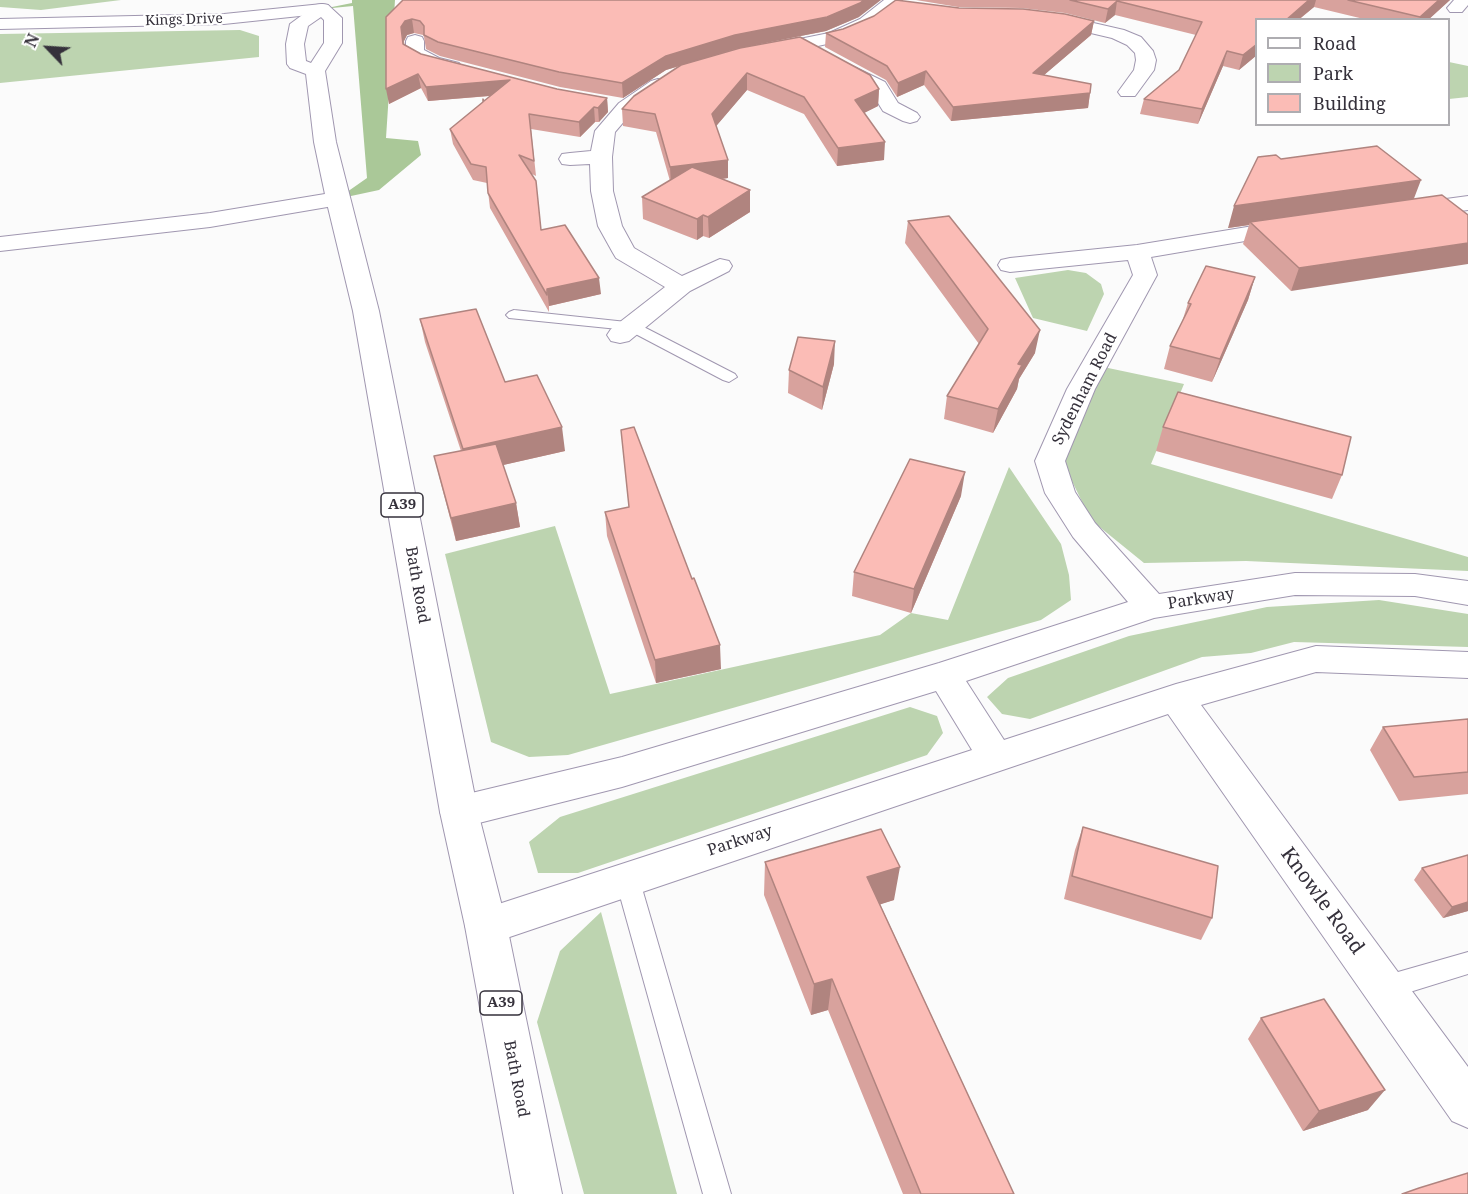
<!DOCTYPE html>
<html>
<head>
<meta charset="utf-8">
<style>
	body { margin:0 }
	#map { position:relative; width:1468px; height:1194px; overflow:hidden; background:#fbfbfb; font-family:"Noto Serif",serif }
	canvas { display:block }
	.legend { position:absolute; left:1255px; top:18px; width:195px; height:108px; box-sizing:border-box; background:#fff; border:2px solid #aeadb1; margin:0; padding:8px 10px; list-style:none; font-size:18px; color:#35313b }
	.legend li { display:flex; align-items:center; gap:12px; height:30px }
	.legend b { width:30px; border:2px solid #aeadb1 }
	.north { position:absolute; left:18px; top:18px; width:60px; height:60px; -webkit-text-stroke:4px #fff; paint-order:stroke; rotate:295deg; font-size:16px; font-weight:700; line-height:24px; text-align:center; color:#35313b }
	.north::after { content:''; display:block; margin:auto; width:21px; height:27px; background:#35313b; clip-path:polygon(50% 0,100% 100%,50% 72%,0 100%) }
</style>
</head>
<body>
<div id="map">
<canvas width="1468" height="1194"></canvas>
<ul class="legend">
<li><b style="height:8px;background:#fff"></b>Road</li>
<li><b style="height:16px;background:#bdd4b0"></b>Park</li>
<li><b style="height:16px;background:#fbbcb6"></b>Building</li>
</ul>
<div class="north">N</div>
</div>
<script>
const c = document.querySelector('canvas').getContext('2d');
c.lineJoin = 'round';
function fillPath(path, color) { c.fillStyle = color; c.fill(path, 'evenodd'); }
const shape = rows => new Path2D(rows.map(r => 'M' + r).join(''));
function trace(path, color, width, dash) { c.strokeStyle = color; c.lineWidth = width; c.lineCap = dash ? 'butt' : 'round'; c.setLineDash(dash || []); c.stroke(path); }
function write(font, color, halo, rows, align = 'center') {
  c.font = font + ' "Noto Serif",serif'; c.lineWidth = 4.5; c.setLineDash([]); c.textBaseline = 'middle'; c.strokeStyle = halo; c.fillStyle = color; for (const [text, x, y, turn = 0] of rows) {
    c.save(); c.translate(x, y); c.rotate((+turn || 0) * Math.PI / 180); c.textAlign = isNaN(turn) ? turn : align; if (halo) c.strokeText(text, 0, 0); c.fillText(text, 0, 0); c.restore();
  }
}
fillPath(shape([
	[0,0,121,0,41,10,0,7],
	[240,30,259,36,259,57,0,83,0,34],
	[1449,62,1468,66,1468,97,1449,99],
	[1068,270,1086,273,1101,284,1104,294,1087,331,1033,318,1015,278],
	[1094,365,1184,384,1151,464,1468,557,1468,571,1246,561,1144,563,1091,520,1067,471,1059,440],
	[1009,467,1061,544,1069,575,1071,600,1041,620,568,755,529,757,491,742,445,554,555,526,610,694,880,635,911,613,948,620],
	[1379,600,1468,614,1468,647,1294,642,1251,653,1202,657,1030,719,1002,714,987,697,1008,678,1129,636,1267,607],
	[910,707,937,716,943,733,927,755,578,873,538,873,529,842,560,817],
	[601,912,677,1194,584,1194,537,1022,560,951]
]), '#bdd4b0');
fillPath(shape([
	[352,0,395,0,386,138,418,141,421,155,379,190,337,199,367,178,353,6,322,9,352,3]
]), '#aac898');
const service = shape([
	[514,310,636,323,735,374,737,377,729,382,723,380,628,330,509,318,506,315,509,312,514,310],
	[627,868,635,871,639,878,731,1194,703,1194,615,878,619,871,627,868],
	[1468,952,1468,974,1384,1000,1375,996,1371,988,1375,980,1384,976,1468,952]
]);
const minor = shape([
	[884,0,902,0,896,9,872,27,841,41,767,57,760,55,758,51,760,47,829,33,860,19,884,0],
	[1454,0,1468,0,1468,5,1462,12,1450,12,1447,8,1454,0],
	[322,4,328,5,331,9,328,13,224,24,0,29,0,19,224,14,322,4],
	[1050,13,1124,30,1141,37,1153,51,1156,60,1154,70,1135,96,1121,96,1118,92,1134,70,1136,60,1135,53,1127,45,1112,38,1044,22,1041,18,1044,14,1050,13],
	[415,35,422,37,424,41,424,50,439,58,459,63,462,67,459,71,452,73,425,66,408,57,406,53,406,41,408,37,415,35],
	[836,58,885,82,898,103,917,113,920,117,917,121,910,123,903,121,883,111,870,90,829,68,826,64,829,60,836,58],
	[658,79,665,81,668,85,665,89,633,111,615,132,612,157,613,191,622,226,634,248,682,276,720,259,729,261,732,266,729,271,690,291,629,341,620,343,611,341,607,335,611,329,665,287,616,258,613,253,598,226,591,191,590,164,570,165,562,164,559,159,562,154,570,153,591,151,595,131,619,103,651,81,658,79],
	[337,192,345,194,348,199,345,204,210,227,0,251,0,237,210,213,337,192],
	[1468,196,1468,210,1409,218,1401,216,1398,211,1401,206,1409,204,1468,196],
	[1290,220,1298,222,1302,227,1298,232,1151,257,1157,275,1095,389,1065,461,1075,492,1095,523,1159,594,1295,573,1415,574,1468,581,1468,605,1415,596,1295,595,1154,618,966,681,1004,740,1176,684,1316,646,1468,652,1468,678,1316,672,1201,705,1468,1067,1468,1128,1452,1121,1168,714,486,945,471,939,465,926,471,913,972,750,936,691,622,787,459,828,445,823,440,812,445,801,459,796,622,757,939,663,1128,602,1073,537,1045,493,1035,461,1067,389,1133,275,1128,260,1010,272,1001,270,998,265,1001,260,1010,258,1137,245,1290,220]
]);
const primary = shape([
	[322,4,328,5,342,18,342,43,325,71,336,142,379,311,478,812,507,926,562,1194,514,1194,465,926,440,812,353,311,326,199,314,142,306,74,290,68,287,64,286,44,290,24,316,5,322,4],
	[321,17,324,20,324,43,311,63,306,61,304,44,308,26,321,17]
]);
trace(service, '#a097b0', 2);
trace(minor, '#a097b0', 2);
trace(primary, '#a097b0', 2);
fillPath(service, '#fff');
fillPath(minor, '#fff');
fillPath(primary, '#fff');
fillPath(shape([
	[916,0,1450,0,1428,20,1368,20,1314,7,1239,70,1223,66,1198,124,1140,114,1144,99,1179,70,1196,35,1115,15,1105,23,1065,13,1021,8,958,7],
	[959,8,1094,21,1091,35,1044,75,1090,93,1088,108,951,121,924,85,897,97,886,80,825,47,826,33],
	[386,17,859,17,826,31,754,45,879,89,878,106,864,113,884,160,837,166,804,114,747,90,716,126,728,178,722,179,750,212,709,238,703,236,697,240,643,219,642,197,670,181,656,132,623,126,622,109,737,49,666,70,623,98,560,87,440,56,426,49,424,37,423,35,414,33,407,35,404,41,404,44,421,54,557,89,607,98,608,112,599,122,595,122,580,137,531,129,536,176,532,174,541,230,601,294,549,306,549,312,490,208,487,183,473,180,453,144,450,129,490,96,428,101,421,88,389,104],
	[1377,146,1291,291,1243,244,1249,225,1228,228,1281,159],
	[908,221,1035,353,1019,379,1017,389,993,433,944,419,947,396,979,344,905,243],
	[1255,277,1248,300,1212,382,1164,369,1170,346,1182,322,1188,303],
	[420,319,505,382,565,451,503,465,516,503,520,527,456,541,440,480,434,456,461,451,425,342],
	[834,364,822,410,788,393,789,370],
	[1163,427,1342,475,1332,499,1156,451],
	[621,430,721,669,656,683,607,536,605,512,629,508],
	[961,496,911,613,852,596,854,572],
	[1468,719,1468,794,1399,801,1370,750,1383,727],
	[1083,827,1212,918,1201,940,1064,899,1075,850],
	[1468,855,1468,911,1443,918,1414,880,1422,868],
	[765,862,894,900,880,904,1014,1194,903,1194,828,1010,811,1015,764,895],
	[1261,1018,1368,1110,1303,1131,1248,1039]
]), '#d8a29d');
fillPath(shape([
	[864,0,881,0,859,17,826,31,735,49,666,70,623,98,622,83,666,56,735,35],
	[1309,0,1316,0,1314,7,1298,20,1286,20],
	[1439,0,1450,0,1428,20,1419,20,1420,17],
	[1117,1,1115,15,1105,23,1108,9],
	[412,19,414,33,407,35,404,41,406,58,401,27,405,21],
	[1094,21,1091,35,1030,87,1033,73],
	[1257,44,1257,55,1239,70,1243,55],
	[1227,51,1223,66,1198,124,1202,109],
	[926,71,924,85,897,97,898,83],
	[747,73,747,90,712,131,712,114],
	[418,74,421,88,389,104,386,89],
	[510,80,512,94,428,101,426,87],
	[879,89,878,106,854,118,855,100],
	[1090,93,1088,108,951,121,953,107],
	[607,98,608,112,599,122,598,108],
	[594,107,595,122,580,137,579,122],
	[885,142,884,160,837,166,838,148],
	[728,160,728,178,671,185,670,167],
	[1421,180,1413,201,1250,222,1249,225,1228,228,1234,206],
	[750,190,750,212,709,238,708,217],
	[703,215,703,236,697,240,697,219],
	[1468,243,1468,264,1291,291,1299,268],
	[1255,277,1248,300,1212,382,1220,359],
	[599,278,601,294,549,306,547,289],
	[1040,330,1035,353,1019,379,1017,389,993,433,998,409,1018,364],
	[835,341,834,364,822,410,823,387],
	[562,427,565,451,468,473,463,449],
	[965,472,961,496,911,613,914,589],
	[516,503,520,527,456,541,451,518],
	[720,645,721,669,656,683,655,660],
	[900,867,894,900,863,910,867,877],
	[1468,902,1468,911,1443,918,1452,907],
	[832,979,828,1010,811,1015,814,984],
	[1385,1090,1368,1110,1303,1131,1319,1111]
]), '#b0847f');
const building = shape([
	[403,0,864,0,860,3,827,17,735,35,666,56,622,83,559,72,438,42,424,35,424,26,420,21,412,19,405,21,401,27,403,44,421,54,557,89,607,98,598,108,594,107,579,122,529,114,534,161,519,155,536,181,541,230,565,225,599,278,547,289,547,295,488,193,486,167,471,164,450,129,483,102,483,99,484,101,510,80,426,87,418,74,386,89,386,17,403,0],
	[896,0,959,8,1023,9,1065,14,1094,21,1033,73,1091,84,1090,93,953,107,926,71,898,83,887,66,826,33,843,29,874,16,896,0],
	[1070,0,1309,0,1286,20,1257,20,1257,44,1243,55,1227,51,1202,109,1144,99,1179,70,1202,22,1117,1,1108,9,1070,0],
	[1348,0,1439,0,1420,17,1348,0],
	[800,37,870,75,879,89,855,100,885,142,838,148,804,97,747,73,712,114,728,160,670,167,655,114,622,109,634,96,681,65,740,48,800,37],
	[1377,146,1421,180,1234,206,1258,157,1276,155,1281,159,1377,146],
	[692,167,750,190,708,217,703,215,697,219,642,197,692,167],
	[1442,195,1468,215,1468,243,1299,268,1250,222,1442,195],
	[949,216,1040,330,1018,364,1022,365,998,409,947,396,988,329,908,221,949,216],
	[1206,266,1255,277,1220,359,1170,346,1191,304,1188,303,1206,266],
	[476,309,505,382,537,375,562,427,463,449,420,319,476,309],
	[798,337,835,341,823,387,789,370,798,337],
	[1178,392,1351,437,1342,475,1163,427,1178,392],
	[634,427,692,579,694,578,720,645,655,660,605,512,629,507,621,430,634,427],
	[496,444,516,503,451,518,434,456,496,444],
	[910,459,965,472,914,589,854,572,910,459],
	[1468,719,1468,772,1414,777,1383,727,1468,719],
	[1083,827,1218,866,1212,918,1072,876,1083,827],
	[881,829,900,867,867,877,1014,1194,921,1194,832,979,814,984,765,862,881,829],
	[1468,855,1468,902,1452,907,1422,868,1468,855],
	[1324,999,1385,1090,1319,1111,1261,1018,1324,999],
	[1468,1173,1468,1194,1402,1194,1419,1188,1468,1173]
]);
fillPath(building, '#fbbcb6');
trace(building, '#b0847f', 1.5);
write('14px', '#35313b', '#fff', [
	["Kings Drive",184,20,-2]
]);
for (const [x, y, w] of [
	[402,505,42],
	[501,1003,42]
]) { const box = new Path2D(); box.roundRect(x - w / 2, y - 12, w, 24, 4.5); c.fillStyle = '#fff'; c.fill(box); trace(box, '#35313b', 1.5); }
write('bold 15px', '#35313b', null, [
	["A39",402,505],
	["A39",501,1003]
]);
write('16px', '#35313b', '#fff', [
	["Sydenham Road",1085,389,-63],
	["Bath Road",417,585,80],
	["Parkway",1201,599,-9],
	["Parkway",740,841,-18],
	["Bath Road",516,1079,79]
]);
write('20px', '#35313b', '#fff', [
	["Knowle Road",1322,901,54]
]);
</script>
</body>
</html>
